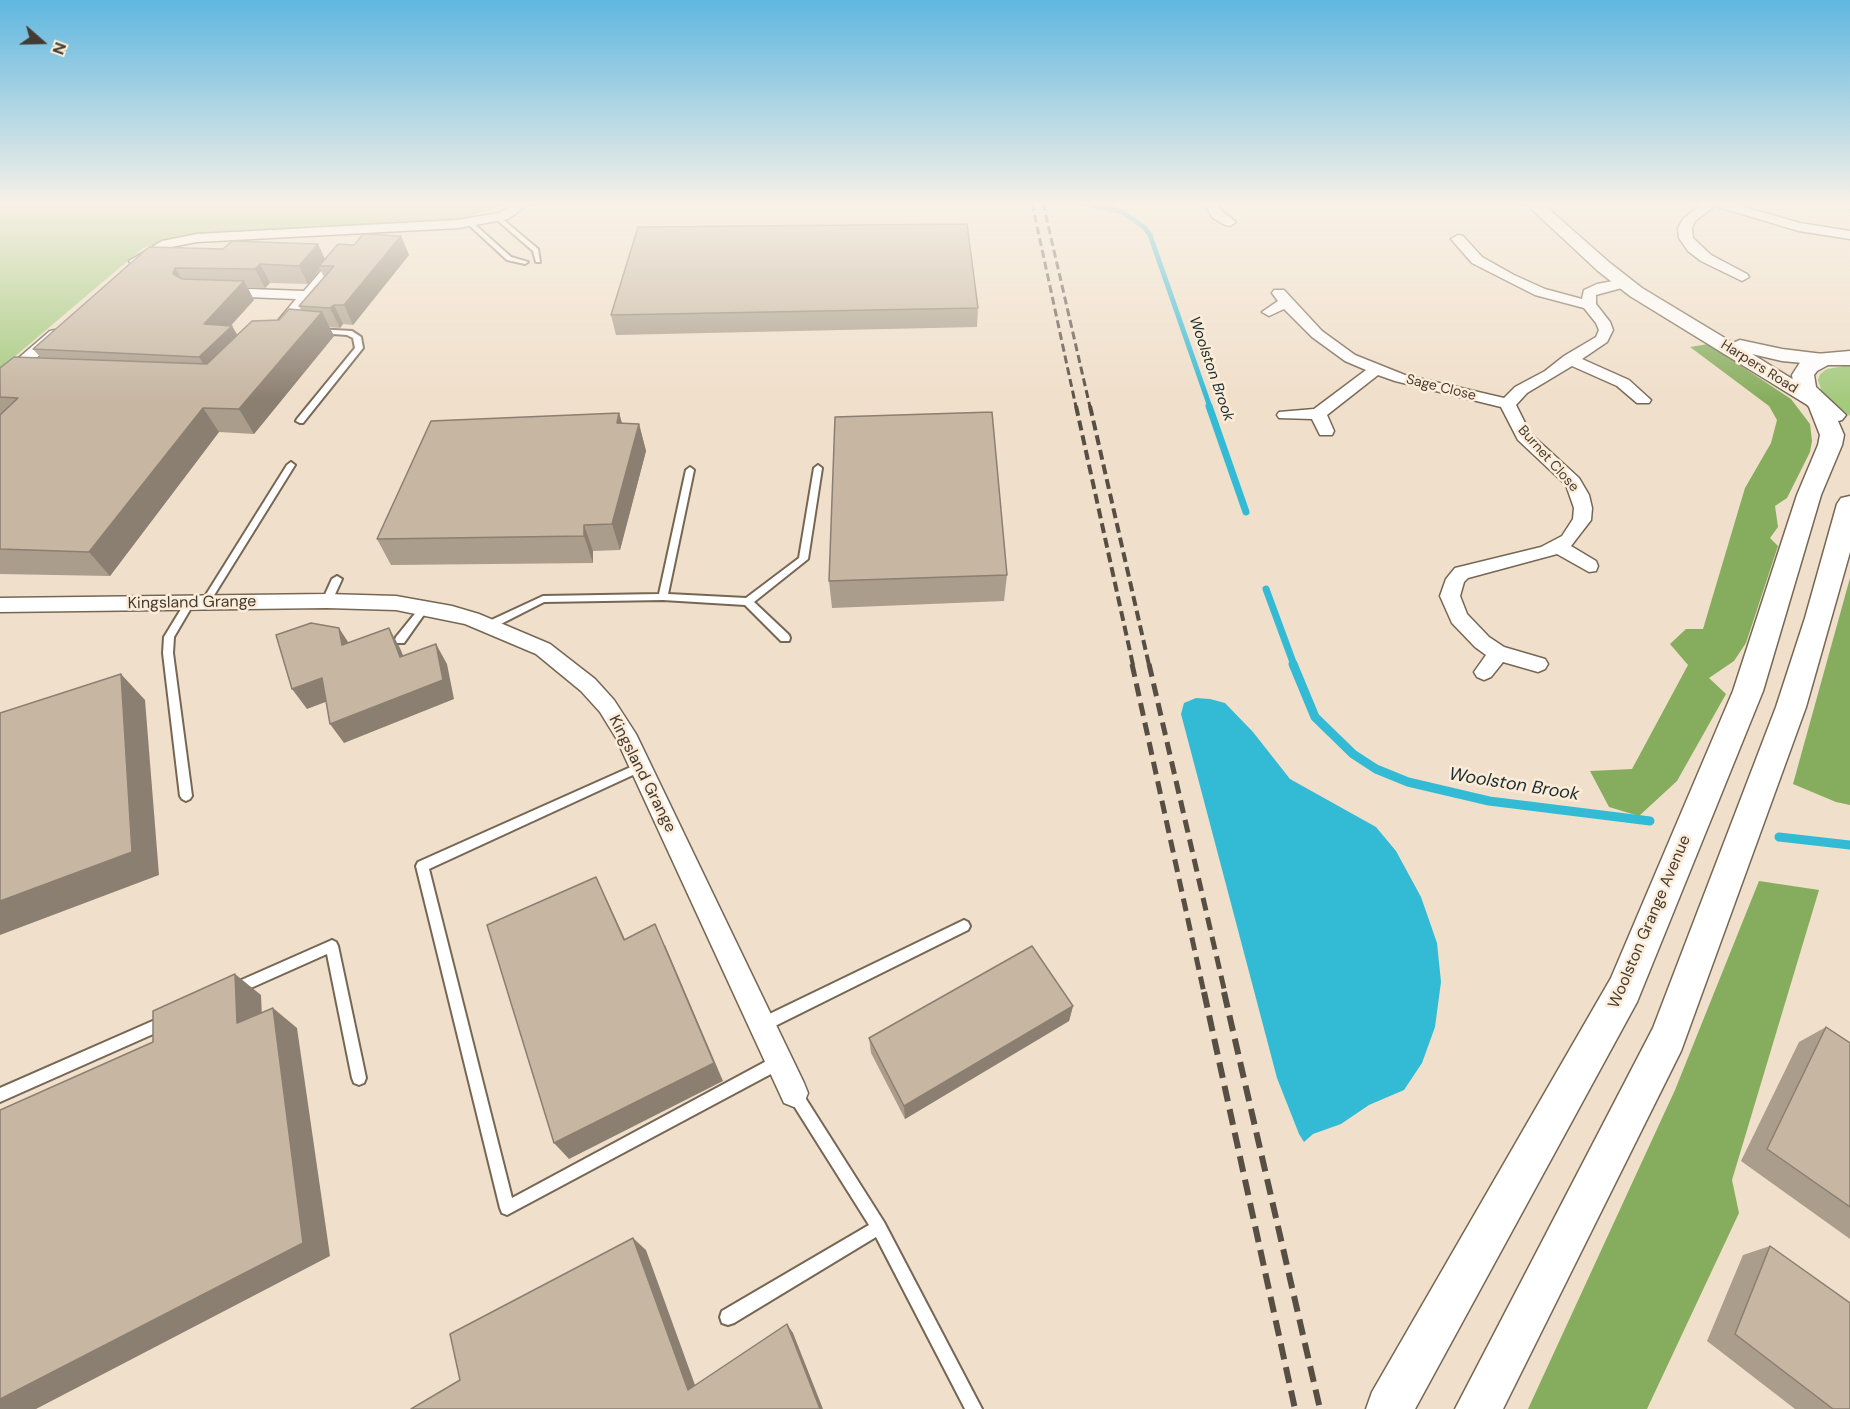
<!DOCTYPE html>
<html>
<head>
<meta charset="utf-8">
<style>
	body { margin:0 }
	#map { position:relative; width:1850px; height:1409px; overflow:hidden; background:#f0dfca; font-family:"DM Sans",sans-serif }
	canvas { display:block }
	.north { position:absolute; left:12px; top:12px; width:60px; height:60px; -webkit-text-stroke:4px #fdecd7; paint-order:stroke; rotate:110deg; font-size:16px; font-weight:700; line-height:24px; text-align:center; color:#433c33 }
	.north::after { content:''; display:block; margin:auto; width:21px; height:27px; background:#433c33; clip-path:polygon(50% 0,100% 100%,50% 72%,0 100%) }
</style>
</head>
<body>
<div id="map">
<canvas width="1850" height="1409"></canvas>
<div class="north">N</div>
</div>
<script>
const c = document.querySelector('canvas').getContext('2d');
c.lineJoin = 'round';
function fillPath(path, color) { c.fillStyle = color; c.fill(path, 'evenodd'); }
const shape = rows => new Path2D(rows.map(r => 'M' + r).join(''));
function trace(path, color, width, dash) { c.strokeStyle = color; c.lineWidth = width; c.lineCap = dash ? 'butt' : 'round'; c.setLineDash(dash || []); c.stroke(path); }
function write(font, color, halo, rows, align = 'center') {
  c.font = font + ' "DM Sans",sans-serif'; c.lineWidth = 5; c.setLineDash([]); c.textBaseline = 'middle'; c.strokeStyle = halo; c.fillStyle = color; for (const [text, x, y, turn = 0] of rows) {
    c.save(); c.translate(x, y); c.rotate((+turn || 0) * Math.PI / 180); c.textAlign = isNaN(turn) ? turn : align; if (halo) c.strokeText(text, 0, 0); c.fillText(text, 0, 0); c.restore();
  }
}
fillPath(shape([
	[0,203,503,203,497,208,464,218,428,222,183,235,143,248,0,369],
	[1850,365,1850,416,1823,395,1818,380,1820,374,1827,369]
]), '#a4ca7e');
fillPath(shape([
	[1708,344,1791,399,1810,424,1812,441,1810,452,1787,498,1775,506,1778,527,1770,538,1778,546,1746,643,1734,661,1709,678,1726,694,1677,781,1639,816,1609,807,1590,771,1632,769,1688,665,1670,644,1686,629,1703,629,1745,488,1771,443,1777,420,1769,406,1690,347],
	[1850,578,1850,805,1836,802,1793,784],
	[1759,881,1819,890,1732,1180,1739,1213,1647,1409,1528,1409,1675,1090]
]), '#86ad5d');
fillPath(shape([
	[1196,698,1210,699,1225,703,1253,732,1290,779,1376,827,1396,851,1421,897,1437,943,1441,982,1435,1027,1422,1063,1404,1090,1369,1105,1341,1124,1313,1134,1304,1142,1299,1134,1277,1078,1181,714,1184,703]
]), '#33bbd5');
trace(shape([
	[1086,203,1122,212,1144,227,1150,235,1210,407]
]), '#33bbd5', 5);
trace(shape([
	[1209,406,1246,512],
	[1266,589,1294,665]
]), '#33bbd5', 7);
trace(shape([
	[1293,664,1315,717,1353,754,1376,769,1408,782,1489,801,1650,821],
	[1779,837,1850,845]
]), '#33bbd5', 9);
const service = shape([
	[496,217,500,217,538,249,540,262,536,262,533,251,496,219,496,217],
	[468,222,472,222,511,257,528,262,525,264,507,260,468,224,468,222],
	[316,329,352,331,361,337,363,348,303,423,300,423,296,421,297,419,355,348,353,338,347,335,319,333,315,331,316,329],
	[291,462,295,465,208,605,202,605,200,603,202,601,287,465,291,462],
	[818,465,822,468,808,559,754,602,789,635,790,638,789,641,781,641,745,605,663,600,544,602,493,628,487,628,485,625,487,622,543,596,659,594,686,470,690,467,694,470,668,594,746,598,799,558,814,468,818,465],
	[337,576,342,579,332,601,330,603,324,603,322,601,332,579,337,576],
	[189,600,194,603,174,637,173,653,192,796,190,799,186,801,182,799,180,796,163,653,164,637,186,601,189,600],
	[425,604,430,607,428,609,404,643,396,643,395,640,396,637,422,605,425,604],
	[642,762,646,763,648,766,646,769,429,869,512,1198,774,1057,779,1055,784,1057,786,1062,784,1067,507,1215,502,1213,500,1208,416,866,418,862,642,762],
	[964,920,968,922,970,926,968,930,767,1030,762,1031,757,1030,755,1025,757,1020,964,920],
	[332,940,336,942,338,946,366,1078,364,1083,359,1085,354,1083,352,1078,327,954,235,995,230,993,229,989,230,985,332,940],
	[164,1016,169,1017,171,1022,169,1027,0,1102,0,1088,164,1016],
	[794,1086,799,1088,884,1222,982,1409,965,1409,876,1237,734,1323,728,1325,722,1323,720,1317,722,1311,869,1225,789,1098,787,1093,789,1088,794,1086]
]);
const minor = shape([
	[515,203,530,203,508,219,458,228,197,242,171,247,141,264,131,264,129,261,162,241,197,234,458,220,499,213,515,203],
	[1204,203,1216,203,1223,212,1236,222,1230,226,1225,225,1213,218,1204,203],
	[1703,203,1730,203,1800,223,1850,231,1850,239,1799,231,1715,206,1695,221,1692,228,1693,238,1711,255,1747,274,1749,277,1742,281,1701,261,1688,251,1679,238,1678,228,1683,219,1703,203],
	[1458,235,1463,236,1482,257,1514,275,1545,289,1582,299,1584,290,1597,284,1624,279,1629,280,1631,283,1629,286,1596,295,1596,304,1610,322,1613,330,1607,342,1582,359,1629,380,1651,400,1649,403,1637,403,1617,386,1572,366,1527,393,1516,405,1530,433,1579,478,1589,495,1592,508,1591,520,1571,546,1596,561,1598,566,1596,571,1589,572,1557,554,1468,578,1464,582,1460,596,1467,614,1489,637,1504,647,1545,659,1548,664,1545,669,1538,672,1503,662,1491,677,1484,680,1477,677,1474,672,1486,655,1475,647,1452,623,1440,596,1446,579,1455,568,1541,547,1562,536,1573,519,1574,508,1566,485,1518,440,1501,407,1395,381,1378,375,1327,415,1334,431,1332,435,1320,435,1312,419,1279,418,1277,415,1279,412,1314,409,1366,370,1345,361,1312,337,1284,309,1269,316,1262,312,1278,301,1272,293,1274,290,1284,290,1322,331,1355,355,1405,375,1504,398,1515,387,1545,371,1564,356,1596,337,1599,330,1596,323,1584,308,1535,295,1472,263,1451,239,1458,235],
	[342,251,347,252,349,255,347,258,283,332,273,332,271,329,296,299,223,296,216,292,223,288,304,291,337,252,342,251],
	[55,330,60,331,62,334,60,337,6,385,0,387,0,374,50,331,55,330],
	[327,594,396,596,452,606,479,614,550,644,595,679,614,700,636,734,804,1083,808,1093,804,1103,794,1107,784,1103,616,738,600,712,581,691,536,654,465,624,396,610,327,608,0,612,0,598,327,594]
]);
const tertiary = shape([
	[1525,203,1542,203,1610,263,1642,288,1733,343,1740,340,1782,349,1831,355,1834,359,1831,363,1824,365,1782,361,1752,354,1823,398,1826,402,1823,406,1816,408,1809,406,1630,296,1598,271,1525,203]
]);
const secondary = shape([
	[1850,351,1850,365,1828,365,1817,371,1814,375,1816,387,1846,415,1842,420,1838,421,1844,435,1842,445,1821,495,1763,691,1637,1002,1415,1409,1366,1409,1372,1392,1611,978,1733,691,1797,495,1818,445,1820,435,1809,407,1794,388,1792,375,1801,361,1816,354,1850,351],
	[1850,496,1850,552,1806,707,1681,1051,1503,1409,1455,1409,1653,1028,1776,707,1805,618,1837,504,1841,498,1850,496]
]);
trace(service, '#766754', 4);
trace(minor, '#766754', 3);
trace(tertiary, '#766754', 3);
trace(secondary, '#766754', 3);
fillPath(service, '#fff');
fillPath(minor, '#fff');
fillPath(tertiary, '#fff');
fillPath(secondary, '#fff');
trace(shape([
	[1032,203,1076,407],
	[1043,203,1090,407]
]), '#574e44', 3, [8, 4]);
trace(shape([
	[1076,406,1133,665],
	[1090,406,1149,665]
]), '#574e44', 4, [10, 5]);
trace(shape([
	[1132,664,1204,993],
	[1149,664,1225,993]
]), '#574e44', 5, [13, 7]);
trace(shape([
	[1204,992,1295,1409],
	[1224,992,1320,1409]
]), '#574e44', 6, [16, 8]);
fillPath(shape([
	[401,236,409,255,353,325,343,324,340,328,329,327,334,336,254,434,219,432,110,576,0,574,0,368,40,357,33,349,149,247,223,249,318,244,325,259,354,245],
	[320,269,324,277,299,306,301,310,279,320,237,335,231,325,254,300,248,288,265,288,270,283,308,284],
	[978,308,977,327,616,335,611,315],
	[619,413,622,424,639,424,646,451,620,550,593,551,593,563,391,565,377,539],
	[1007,575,1004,601,832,608,829,581],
	[1073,1006,1069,1021,905,1119,871,1053,869,1038],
	[1826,1027,1850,1043,1850,1239,1741,1161,1799,1042],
	[1770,1246,1850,1409,1795,1409,1707,1341,1743,1255]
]), '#aa9d8b');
fillPath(shape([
	[401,236,409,255,353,325,344,305],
	[318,244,326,262,319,266,320,269,308,284,299,266],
	[260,264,270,283,265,288,255,269],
	[175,268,186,287,173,274],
	[244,281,254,300,226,331,232,326,243,344,211,376,199,357,204,324],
	[334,305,343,324,340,328,330,308],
	[322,312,334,336,254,434,239,409],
	[203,408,219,432,110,576,89,552],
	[619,413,627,440,617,423],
	[639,424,646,451,620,550,612,524],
	[584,525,593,551,593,563,584,536],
	[339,628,352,648,342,645],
	[389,628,400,648,412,677,400,657],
	[436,644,447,664,454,699,344,743,330,724],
	[121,674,145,700,159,875,0,935,0,901],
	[322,678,336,698,307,709,292,689],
	[596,877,607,900,635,961,624,940],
	[665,945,723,1081,569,1159,554,1143],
	[235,974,261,995,263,1043,237,1023],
	[1073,1006,1069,1021,905,1119,904,1106],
	[273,1008,297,1028,330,1256,36,1409,0,1409,0,1399],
	[633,1238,646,1250,699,1396,688,1390],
	[787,1324,793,1333,823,1409,820,1409]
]), '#8b7f71');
const building = shape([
	[967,224,978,308,611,315,638,227,967,224],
	[363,234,401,236,344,305,334,305,330,308,299,306,334,266,319,266,338,244,354,245,363,234],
	[232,241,318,244,299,266,260,264,255,269,175,268,173,274,182,279,244,281,204,324,232,326,199,357,33,349,149,247,223,249,232,241],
	[289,309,322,312,239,409,203,408,89,552,0,549,0,415,18,398,0,397,0,368,14,357,207,364,252,321,279,320,289,309],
	[992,412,1007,575,829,581,835,417,992,412],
	[619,413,617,423,639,424,612,524,584,525,584,536,377,539,431,421,619,413],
	[311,623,339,628,342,645,389,628,400,657,436,644,443,680,330,724,322,678,292,689,276,635,311,623],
	[121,674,132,852,0,901,0,713,121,674],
	[596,877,624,940,655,924,714,1063,554,1143,487,925,596,877],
	[1032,946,1073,1006,904,1106,869,1038,1032,946],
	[235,974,237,1023,273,1008,303,1243,0,1399,0,1110,153,1042,153,1011,235,974],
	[1826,1027,1850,1043,1850,1207,1767,1149,1826,1027],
	[633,1238,688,1390,787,1324,820,1409,411,1409,460,1380,450,1334,633,1238],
	[1770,1246,1850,1303,1850,1409,1833,1409,1735,1334,1770,1246]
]);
fillPath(building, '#c6b6a2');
trace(building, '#8b7f71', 1.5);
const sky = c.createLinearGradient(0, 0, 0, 400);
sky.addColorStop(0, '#5fb7e0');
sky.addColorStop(0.51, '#f8f1e7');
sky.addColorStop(1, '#f8f1e700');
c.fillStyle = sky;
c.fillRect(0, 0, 1850, 400);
write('14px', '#433c33', '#fdecd7', [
	["Harpers Road",1759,367,32],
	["Sage Close",1441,388,14],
	["Burnet Close",1548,459,48]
]);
write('italic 15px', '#182e33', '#fdecd7', [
	["Woolston Brook",1211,369,71]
]);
write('16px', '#433c33', '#fdecd7', [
	["Kingsland Grange",192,603,-1],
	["Kingsland Grange",642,774,63],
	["Woolston Grange Avenue",1650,922,-67]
]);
write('italic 18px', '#182e33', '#fdecd7', [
	["Woolston Brook",1514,785,9]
]);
</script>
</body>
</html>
